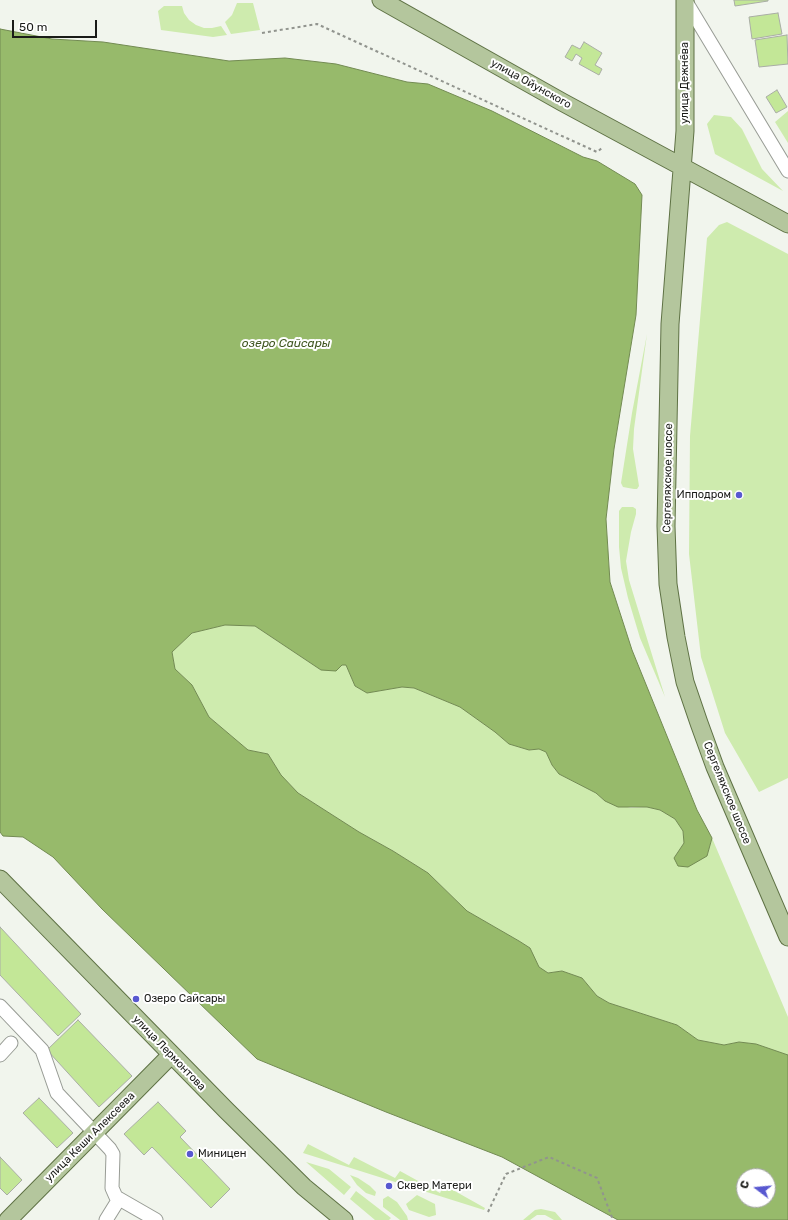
<!DOCTYPE html>
<html>
<head>
<meta charset="utf-8">
<style>
	body { margin:0 }
	#map { position:relative; width:788px; height:1220px; overflow:hidden; background:#f1f5ed; font-family:Rubik,sans-serif }
	canvas { display:block }
	.north { position:absolute; left:736px; top:1168px; width:40px; height:40px; box-sizing:border-box; background:#fff; border:1px solid #a3a4a3; border-radius:50%; rotate:286deg; font-size:11px; font-weight:700; line-height:16px; text-align:center; color:#1a1b18 }
	.north::after { content:''; display:block; margin:auto; width:14px; height:18px; background:#5858d0; clip-path:polygon(50% 0,100% 100%,50% 72%,0 100%) }
	.scale { position:absolute; left:12px; top:20px; width:85px; height:18px; box-sizing:border-box; border:2px solid #1a1b18; border-top:0; padding-left:5px; font-size:12px; line-height:14px; white-space:nowrap; color:#1a1b18; -webkit-text-stroke:3px #fff; paint-order:stroke }
</style>
</head>
<body>
<div id="map">
<canvas width="788" height="1220"></canvas>
<div class="north">С</div>
<div class="scale">50 m</div>
</div>
<script>
const c = document.querySelector('canvas').getContext('2d');
c.lineJoin = 'round';
function fillPath(path, color) { c.fillStyle = color; c.fill(path, 'evenodd'); }
const shape = rows => new Path2D(rows.map(r => 'M' + r).join(''));
function trace(path, color, width, dash) { c.strokeStyle = color; c.lineWidth = width; c.lineCap = dash ? 'butt' : 'round'; c.setLineDash(dash || []); c.stroke(path); }
function write(font, color, halo, rows, align = 'center') {
  c.font = font + ' Rubik,sans-serif'; c.lineWidth = 4; c.setLineDash([]); c.textBaseline = 'middle'; c.strokeStyle = halo; c.fillStyle = color; for (const [text, x, y, turn = 0] of rows) {
    c.save(); c.translate(x, y); c.rotate((+turn || 0) * Math.PI / 180); c.textAlign = isNaN(turn) ? turn : align; if (halo) c.strokeText(text, 0, 0); c.fillText(text, 0, 0); c.restore();
  }
}
fillPath(shape([
	[237,3,253,3,260,30,231,34,225,22,232,15],
	[164,6,182,6,184,13,189,20,196,25,204,28,212,28,221,26,227,35,213,37,161,30,158,11],
	[788,111,788,143,775,122],
	[714,115,731,117,742,129,762,169,783,191,715,154,707,124],
	[727,222,788,254,788,778,759,792,725,733,701,657,689,554,690,436,707,238,719,225],
	[647,334,634,429,633,449,639,486,637,489,634,489,623,487,621,483,632,413],
	[622,507,633,507,636,509,636,514,631,532,626,561,629,580,665,697,640,638,628,598,621,568,619,547,619,511],
	[225,625,255,626,321,670,342,665,346,665,355,686,367,693,402,687,414,688,460,707,495,732,509,744,529,750,539,749,546,752,552,765,559,774,596,793,605,801,631,808,647,807,660,810,675,819,683,831,684,843,674,858,707,856,712,838,788,1017,788,1055,756,1044,739,1042,724,1045,698,1040,677,1025,609,1003,597,996,582,978,562,971,548,973,538,967,530,948,519,941,467,911,428,873,393,851,359,832,298,793,281,775,268,754,248,750,209,717,192,685,175,669,172,652,192,633],
	[308,1144,349,1165,354,1157,395,1178,400,1171,440,1193,444,1185,485,1208,484,1210,303,1153],
	[306,1162,329,1169,351,1187,344,1195],
	[350,1175,358,1178,370,1186,376,1192,375,1196,366,1193,357,1185],
	[356,1191,391,1218,389,1220,375,1220,350,1199],
	[417,1195,435,1204,436,1215,429,1217,409,1210,406,1204],
	[388,1196,397,1202,407,1216,408,1220,400,1220,383,1207,383,1199],
	[541,1209,555,1212,562,1220,554,1220,545,1215,537,1215,530,1220,523,1220,535,1210]
]), '#ceebae');
const water = shape([
	[0,29,52,39,103,42,229,61,285,58,336,64,407,82,428,84,492,111,583,157,597,161,635,184,642,195,636,315,614,449,606,519,610,582,632,650,697,810,712,838,707,856,688,867,678,866,674,858,684,843,683,831,675,819,660,810,647,807,618,807,605,801,596,793,559,774,552,765,546,752,539,749,529,750,509,744,495,732,460,707,414,688,402,687,367,693,355,686,346,665,342,665,336,671,321,670,255,626,225,625,192,633,172,652,175,669,192,685,209,717,248,750,268,754,281,775,298,793,359,832,393,851,428,873,467,911,519,941,530,948,539,967,548,973,562,971,582,978,597,996,609,1003,677,1025,698,1040,724,1045,739,1042,756,1044,788,1055,788,1220,618,1220,502,1157,386,1112,257,1059,102,909,53,857,23,837,3,836,0,832,0,29],
	[744,1176,768,1176,768,1200,744,1200,744,1176]
]);
fillPath(water, '#97ba6b');
trace(water, '#728a52', 1);
const building = shape([
	[734,0,768,0,768,1,735,6,734,0],
	[778,13,782,34,752,39,749,17,778,13],
	[787,35,788,64,759,67,755,40,787,35],
	[584,42,602,53,595,65,602,69,599,75,579,64,582,58,576,54,572,61,565,57,572,45,580,49,584,42],
	[777,90,787,107,776,113,766,97,777,90],
	[0,927,81,1014,58,1036,0,975,0,927],
	[78,1020,132,1076,99,1107,47,1050,78,1020],
	[39,1098,73,1133,57,1148,23,1113,39,1098],
	[158,1102,186,1131,180,1137,230,1189,211,1208,152,1147,144,1155,124,1134,158,1102],
	[0,1157,22,1180,7,1195,0,1188,0,1157]
]);
fillPath(building, '#c3e797');
trace(building, '#a9ada5', 1);
const minor = shape([
	[685,0,788,171],
	[0,1006,42,1050,57,1093,110,1149,113,1154,112,1188,116,1197,156,1220],
	[0,1055,11,1043],
	[106,1220,119,1199]
]);
const major = shape([
	[381,0,562,102,788,224],
	[685,0,685,131,670,324,666,526,668,584,676,637,685,682,699,723,715,767,788,937],
	[0,879,226,1110,304,1187,344,1220],
	[8,1220,171,1055]
]);
trace(minor, '#989c95', 15);
trace(major, '#5e7144', 19);
trace(shape([
	[262,33,317,24,597,152,602,148],
	[488,1212,506,1174,549,1157,597,1178,613,1220]
]), '#91948e', 2, [3, 3]);
trace(minor, '#fff', 13);
trace(major, '#b4c69d', 17);
for (const [x, y, r, color] of [
	[739,495,4,"#5858d0"],
	[136,999,4,"#5858d0"],
	[190,1154,4,"#5858d0"],
	[389,1186,4,"#5858d0"]
]) { const dot = new Path2D(); dot.arc(x, y, r, 0, 2 * Math.PI); c.fillStyle = color; c.fill(dot); trace(dot, '#fff', 1.5); }
write('11px', '#1a1b18', '#fff', [
	["улица Дежнёва",685,83,-90],
	["улица Ойунского",531,84,29],
	["Сергеляхское шоссе",668,478,-89],
	["Сергеляхское шоссе",727,793,68],
	["улица Лермонтова",169,1053,46],
	["улица Кеши Алексеева",90,1137,-45]
]);
write('11px', '#1a1b18', '#fff', [
	["Ипподром",731,495,"right"],
	["Озеро Сайсары",144,999],
	["Миницен",198,1154],
	["Сквер Матери",397,1186]
], 'left');
write('italic 12px', '#3e551e', '#fff', [
	["озеро Сайсары",286,344]
]);
</script>
</body>
</html>
